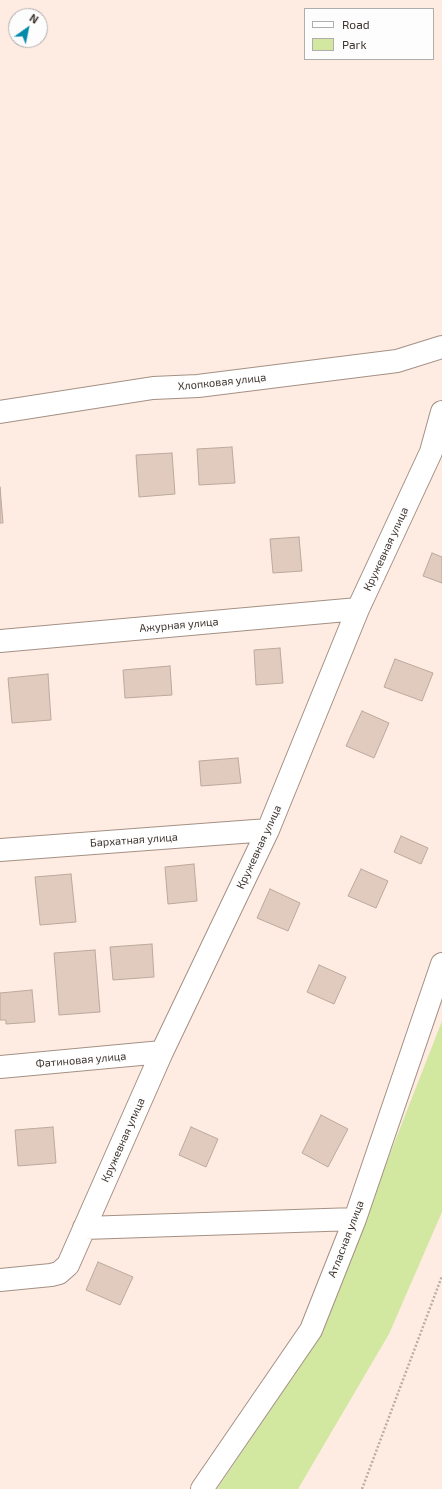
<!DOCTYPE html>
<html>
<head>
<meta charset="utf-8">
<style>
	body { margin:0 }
	#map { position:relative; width:442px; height:1489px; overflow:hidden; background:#feece2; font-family:"Exo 2",sans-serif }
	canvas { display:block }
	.legend { position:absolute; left:304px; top:8px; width:130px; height:52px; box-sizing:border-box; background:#fdfdfd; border:1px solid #b1adab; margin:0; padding:5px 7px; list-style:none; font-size:12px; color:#3e3530 }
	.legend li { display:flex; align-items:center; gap:8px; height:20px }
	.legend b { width:20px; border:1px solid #b1adab }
	.north { position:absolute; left:8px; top:8px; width:40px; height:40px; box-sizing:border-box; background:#fdfdfd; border:1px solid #b1adab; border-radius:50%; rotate:33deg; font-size:11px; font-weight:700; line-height:16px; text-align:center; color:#3e3530 }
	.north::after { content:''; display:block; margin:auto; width:14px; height:18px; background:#038aaa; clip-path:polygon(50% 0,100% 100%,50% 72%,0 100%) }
</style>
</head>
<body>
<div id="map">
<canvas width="442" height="1489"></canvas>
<ul class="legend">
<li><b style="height:5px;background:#fff"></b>Road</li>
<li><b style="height:11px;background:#d2e79f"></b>Park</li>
</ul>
<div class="north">N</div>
</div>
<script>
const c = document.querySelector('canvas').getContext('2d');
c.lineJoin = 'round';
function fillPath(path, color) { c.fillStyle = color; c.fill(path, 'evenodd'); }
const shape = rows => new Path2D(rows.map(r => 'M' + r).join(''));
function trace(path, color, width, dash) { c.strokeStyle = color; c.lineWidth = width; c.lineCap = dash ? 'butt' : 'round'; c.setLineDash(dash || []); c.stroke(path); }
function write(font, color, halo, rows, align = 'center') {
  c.font = font + ' "Exo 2",sans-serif'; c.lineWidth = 3; c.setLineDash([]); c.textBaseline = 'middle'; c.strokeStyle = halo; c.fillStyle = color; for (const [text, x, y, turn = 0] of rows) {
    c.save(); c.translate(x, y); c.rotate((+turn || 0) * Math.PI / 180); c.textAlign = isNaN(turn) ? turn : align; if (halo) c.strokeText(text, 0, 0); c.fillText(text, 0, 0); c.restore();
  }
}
fillPath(shape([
	[442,1021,442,1212,389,1334,298,1489,217,1489,300,1366,345,1269]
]), '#d2e79f');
const building = shape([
	[232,447,235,483,199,485,197,449,232,447],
	[172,453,175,494,139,497,136,455,172,453],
	[0,487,3,523,0,523,0,487],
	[299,537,302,571,273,573,270,539,299,537],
	[432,553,442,557,442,583,423,576,432,553],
	[280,648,283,683,256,685,254,650,280,648],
	[395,659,433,673,422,701,384,687,395,659],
	[170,666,172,695,125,698,123,670,170,666],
	[48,674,51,720,12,723,8,678,48,674],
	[362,711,389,723,374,758,346,746,362,711],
	[238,758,241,783,201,786,199,761,238,758],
	[401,836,428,848,421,864,394,852,401,836],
	[194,864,197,901,168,904,165,867,194,864],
	[361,869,388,881,376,908,348,896,361,869],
	[71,874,76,922,40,925,35,877,71,874],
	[270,889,300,903,288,931,257,918,270,889],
	[152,944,154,977,113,980,110,947,152,944],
	[95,950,100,1012,59,1015,54,953,95,950],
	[319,965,346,977,334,1004,307,992,319,965],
	[32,990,35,1022,6,1024,6,1020,0,1020,0,993,32,990],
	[321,1115,348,1129,328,1167,302,1153,321,1115],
	[53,1127,56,1163,18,1166,15,1130,53,1127],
	[191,1127,218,1139,206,1167,179,1155,191,1127],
	[98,1262,133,1277,120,1305,86,1290,98,1262]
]);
fillPath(building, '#e1cbbf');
trace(building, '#bda89c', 1);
const minor = shape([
	[0,412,153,388,198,386,397,361,442,347],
	[0,641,358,609],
	[0,850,268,830],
	[0,1067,162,1052],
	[84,1228,355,1219],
	[0,1280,51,1275,59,1273,68,1265,162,1052,268,830,358,609,431,452,442,412],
	[202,1489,311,1330,355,1219,442,964]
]);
trace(minor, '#a49084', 24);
trace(shape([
	[362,1489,442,1276]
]), '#bbada4', 2.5, [2, 2]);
trace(minor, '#fff', 22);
write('11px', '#3e3530', '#fdfdfd', [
	["Хлопковая улица",222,382,-6],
	["Кружевная улица",386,549,-65],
	["Ажурная улица",179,625,-5],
	["Бархатная улица",134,840,-4],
	["Кружевная улица",259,847,-65],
	["Фатиновая улица",81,1060,-5],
	["Кружевная улица",123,1140,-66],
	["Атласная улица",346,1239,-69]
]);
</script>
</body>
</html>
